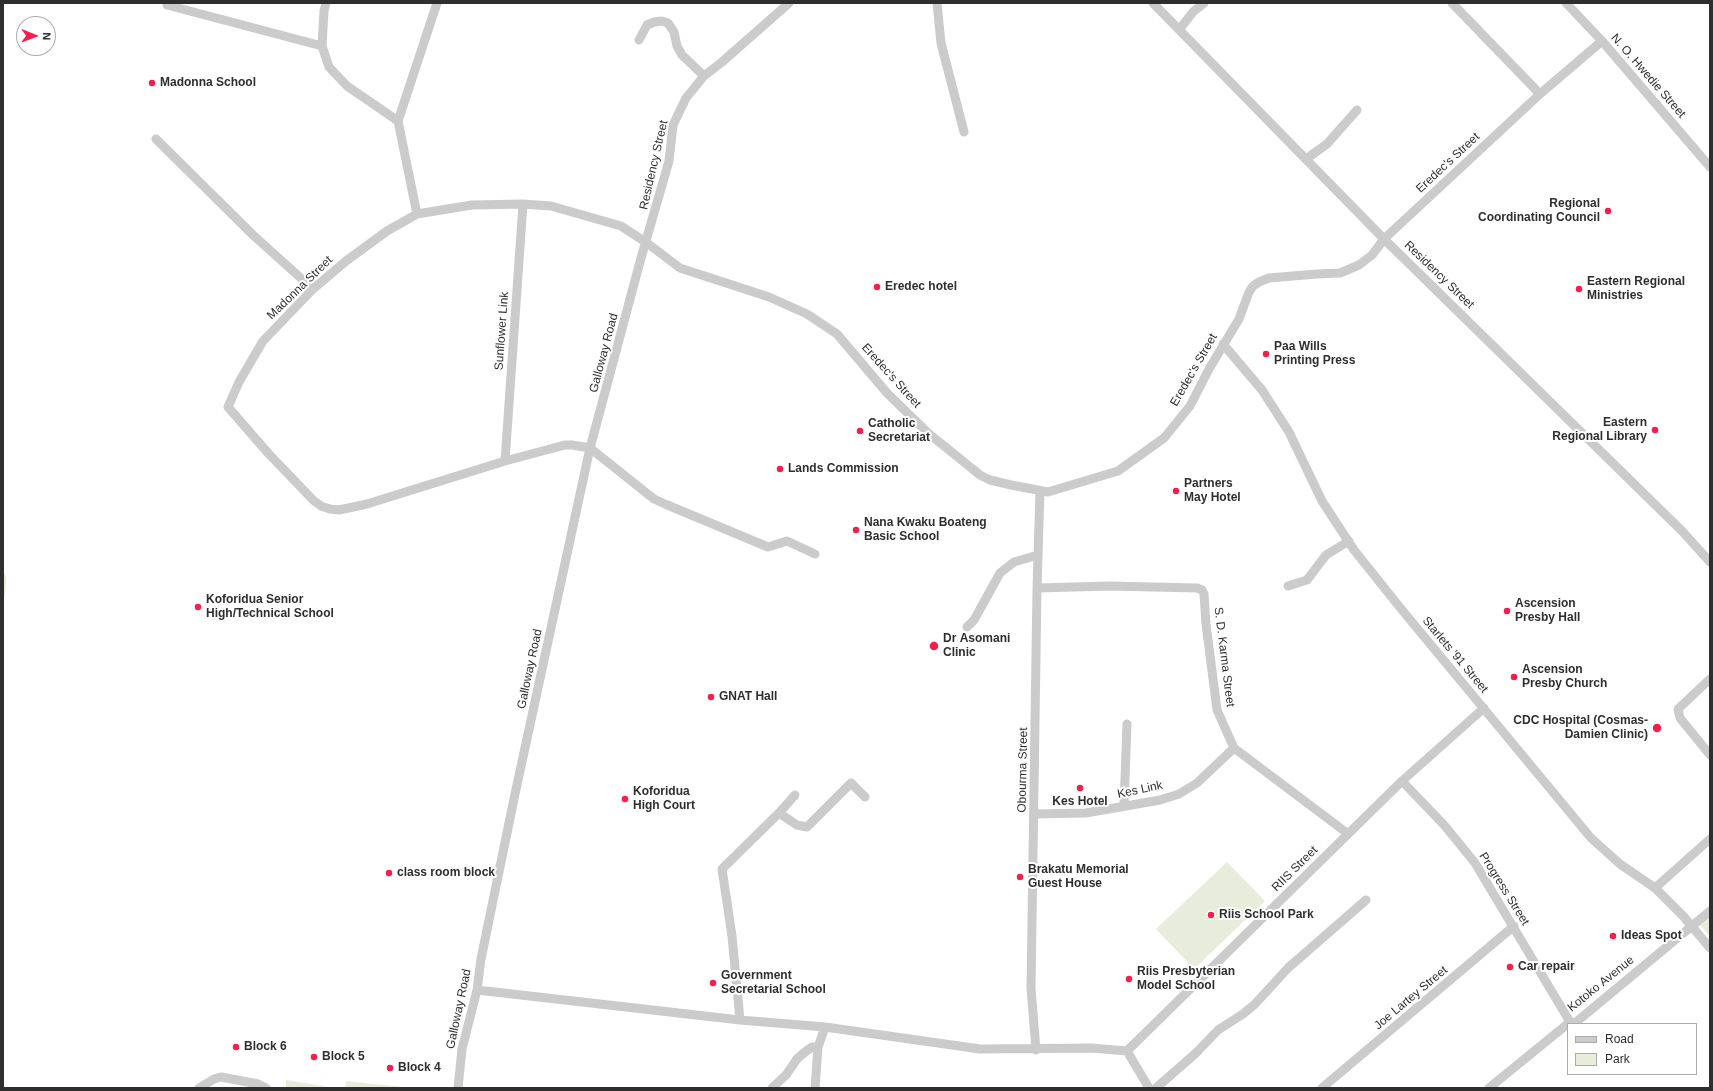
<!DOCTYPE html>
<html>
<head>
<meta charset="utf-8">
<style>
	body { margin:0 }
	#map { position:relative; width:1713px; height:1091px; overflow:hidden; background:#fff; font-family:Arial,sans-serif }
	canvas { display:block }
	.frame { position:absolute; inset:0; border:4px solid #2e2e2e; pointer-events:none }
	.legend { position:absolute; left:1567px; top:1023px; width:130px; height:52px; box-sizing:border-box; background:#fff; border:1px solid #ababab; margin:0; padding:5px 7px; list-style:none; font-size:12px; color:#2e2e2e }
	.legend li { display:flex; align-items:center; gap:8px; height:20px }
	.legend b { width:20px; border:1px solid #ababab }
	.north { position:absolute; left:16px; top:16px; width:40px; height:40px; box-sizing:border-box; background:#fff; border:1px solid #ababab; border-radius:50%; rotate:91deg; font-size:11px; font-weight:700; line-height:16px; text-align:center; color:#2e2e2e }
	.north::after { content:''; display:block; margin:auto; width:14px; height:18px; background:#f71e4e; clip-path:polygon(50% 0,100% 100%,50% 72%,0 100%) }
</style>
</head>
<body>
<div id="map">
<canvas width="1713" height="1091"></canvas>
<div class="frame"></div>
<ul class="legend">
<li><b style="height:5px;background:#cbcbcb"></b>Road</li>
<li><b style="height:11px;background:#e7edda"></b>Park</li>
</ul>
<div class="north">N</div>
</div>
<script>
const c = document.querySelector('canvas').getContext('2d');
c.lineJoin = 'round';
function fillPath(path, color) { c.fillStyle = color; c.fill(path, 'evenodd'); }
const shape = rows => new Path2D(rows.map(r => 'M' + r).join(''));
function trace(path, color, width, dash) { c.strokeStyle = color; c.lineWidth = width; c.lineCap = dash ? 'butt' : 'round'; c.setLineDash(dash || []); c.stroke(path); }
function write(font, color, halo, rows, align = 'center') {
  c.font = font + ' Arial,sans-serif'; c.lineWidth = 4; c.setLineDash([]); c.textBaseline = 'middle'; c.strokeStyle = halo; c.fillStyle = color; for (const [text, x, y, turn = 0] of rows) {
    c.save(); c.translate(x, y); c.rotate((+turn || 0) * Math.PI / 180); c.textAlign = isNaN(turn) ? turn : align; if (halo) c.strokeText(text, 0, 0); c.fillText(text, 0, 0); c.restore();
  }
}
fillPath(shape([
	[3,570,6,578,5,594,3,600],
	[1227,862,1265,901,1194,969,1156,929],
	[1710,915,1710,937,1699,924],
	[286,1080,329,1087,329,1088,286,1088],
	[346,1081,412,1088,345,1088]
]), '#e7edda');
trace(shape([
	[168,3,167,5,322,46],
	[326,3,324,11,322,46,329,67,347,86,398,121],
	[937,3,941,43,964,132],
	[1153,3,1384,239,1682,531,1710,562],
	[1452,3,1540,94],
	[1566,3,1602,41,1710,167],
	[1179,30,1193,12,1204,3],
	[639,40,647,25,654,22,662,21,668,23,674,32,677,46,682,55,704,76],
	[398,121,437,3],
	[398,121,417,214],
	[156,139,253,235,313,289],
	[1306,159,1327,144,1357,110],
	[1223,344,1262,390,1289,432,1322,501,1354,550,1402,610,1591,838,1620,864,1655,888,1684,917,1710,948],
	[505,461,523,204],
	[815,554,787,541,768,547,665,504,654,499,590,448,572,445,565,445,505,461,367,504,339,510,330,509,321,506,313,500,268,453,228,407,239,382,263,341,313,289,346,261,387,231,417,214,472,205,523,204,551,206,621,226,647,243,680,268,769,297,807,314,837,334,887,393,928,433,980,475,990,480,1011,485,1048,492,1118,471,1164,438,1190,406,1209,369,1239,319,1249,292,1253,286,1259,282,1269,278,1317,274,1340,273,1359,265,1372,255,1384,239,1540,94,1602,41],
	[1288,586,1307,580,1326,555,1349,541],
	[1037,588,1110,586,1197,588,1202,590,1204,594,1206,624,1217,710,1234,748,1347,833],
	[967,627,974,620,1000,573,1014,562,1038,555],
	[1710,679,1678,709,1680,718,1710,755],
	[1402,781,1445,826,1475,863,1570,1022],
	[1124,806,1127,724],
	[779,813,797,825,807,827,851,783,865,797],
	[1035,814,1086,813,1160,800,1179,794,1197,783,1234,748],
	[1655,888,1710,839],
	[477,990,740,1020,825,1027,980,1049,1091,1048,1127,1051],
	[740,1020,732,936,722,869,779,813,795,795],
	[1570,1022,1575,1023,1710,911],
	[1036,1050,1031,988,1037,588,1040,491],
	[1127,1051,1402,781,1484,708],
	[1127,1051,1149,1088],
	[199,1088,214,1079,221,1077,258,1084,266,1088],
	[458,1088,462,1049,477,990,481,959,515,794,590,448,641,258,669,161,673,125,686,98,704,76,722,62,789,3],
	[772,1088,786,1075,797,1059,805,1052,812,1047,818,1047],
	[815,1088,818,1047,825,1027],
	[1156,1088,1196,1053,1218,1030,1243,1014,1255,1004,1288,968,1366,900],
	[1322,1088,1514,926],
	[1489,1088,1570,1022]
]), '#cbcbcb', 9);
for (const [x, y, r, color] of [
	[152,83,4,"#f71e4e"],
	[1608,211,4,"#f71e4e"],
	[877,287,4,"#f71e4e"],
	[1579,289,4,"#f71e4e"],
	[1266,354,4,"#f71e4e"],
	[1655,430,4,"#f71e4e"],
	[860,431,4,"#f71e4e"],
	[780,469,4,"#f71e4e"],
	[1176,491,4,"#f71e4e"],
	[856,530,4,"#f71e4e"],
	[198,607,4,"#f71e4e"],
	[1507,611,4,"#f71e4e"],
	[934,646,5,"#f71e4e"],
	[1514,677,4,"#f71e4e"],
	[711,697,4,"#f71e4e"],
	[1657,728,5,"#f71e4e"],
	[1080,788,4,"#f71e4e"],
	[625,799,4,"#f71e4e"],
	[389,873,4,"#f71e4e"],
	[1020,877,4,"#f71e4e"],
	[1211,915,4,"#f71e4e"],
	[1613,936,4,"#f71e4e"],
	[1510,967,4,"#f71e4e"],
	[1129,979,4,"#f71e4e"],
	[713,983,4,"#f71e4e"],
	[236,1047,4,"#f71e4e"],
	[314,1057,4,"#f71e4e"],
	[390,1068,4,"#f71e4e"]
]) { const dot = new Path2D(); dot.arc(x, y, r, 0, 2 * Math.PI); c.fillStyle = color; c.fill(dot); trace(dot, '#fff', 1.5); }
write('12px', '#2e2e2e', '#fff', [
	["N. O. Hwedie Street",1648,76,49],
	["Eredec's Street",1448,163,-43],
	["Residency Street",654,165,-77],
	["Residency Street",1439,275,44],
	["Madonna Street",300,288,-44],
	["Sunflower Link",502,331,-86],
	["Galloway Road",604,353,-75],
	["Eredec's Street",1194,370,-60],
	["Eredec's Street",891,376,48],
	["Starlets '91 Street",1455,655,50],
	["S. D. Karma Street",1224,657,83],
	["Galloway Road",530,669,-78],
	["Obourma Street",1023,770,-89],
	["Kes Link",1140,790,-12],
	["RIIS Street",1295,869,-45],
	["Progress Street",1504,889,58],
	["Kotoko Avenue",1601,984,-39],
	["Joe Lartey Street",1411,998,-40],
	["Galloway Road",459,1009,-78]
]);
write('bold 12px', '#2e2e2e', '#fff', [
	["Madonna School",160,83],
	["Regional",1600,204,"right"],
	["Coordinating Council",1600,218,"right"],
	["Eastern Regional",1587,282],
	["Ministries",1587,296],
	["Eredec hotel",885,287],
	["Paa Wills",1274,347],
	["Printing Press",1274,361],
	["Eastern",1647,423,"right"],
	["Regional Library",1647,437,"right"],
	["Catholic",868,424],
	["Secretariat",868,438],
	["Lands Commission",788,469],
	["Partners",1184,484],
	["May Hotel",1184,498],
	["Nana Kwaku Boateng",864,523],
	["Basic School",864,537],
	["Koforidua Senior",206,600],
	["High/Technical School",206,614],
	["Ascension",1515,604],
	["Presby Hall",1515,618],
	["Dr Asomani",943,639],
	["Clinic",943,653],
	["Ascension",1522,670],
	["Presby Church",1522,684],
	["GNAT Hall",719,697],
	["CDC Hospital (Cosmas-",1648,721,"right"],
	["Damien Clinic)",1648,735,"right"],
	["Koforidua",633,792],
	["High Court",633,806],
	["Kes Hotel",1080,802,"center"],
	["Brakatu Memorial",1028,870],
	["Guest House",1028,884],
	["class room block",397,873],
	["Riis School Park",1219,915],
	["Ideas Spot",1621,936],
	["Car repair",1518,967],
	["Riis Presbyterian",1137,972],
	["Model School",1137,986],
	["Government",721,976],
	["Secretarial School",721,990],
	["Block 6",244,1047],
	["Block 5",322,1057],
	["Block 4",398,1068]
], 'left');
</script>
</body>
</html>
